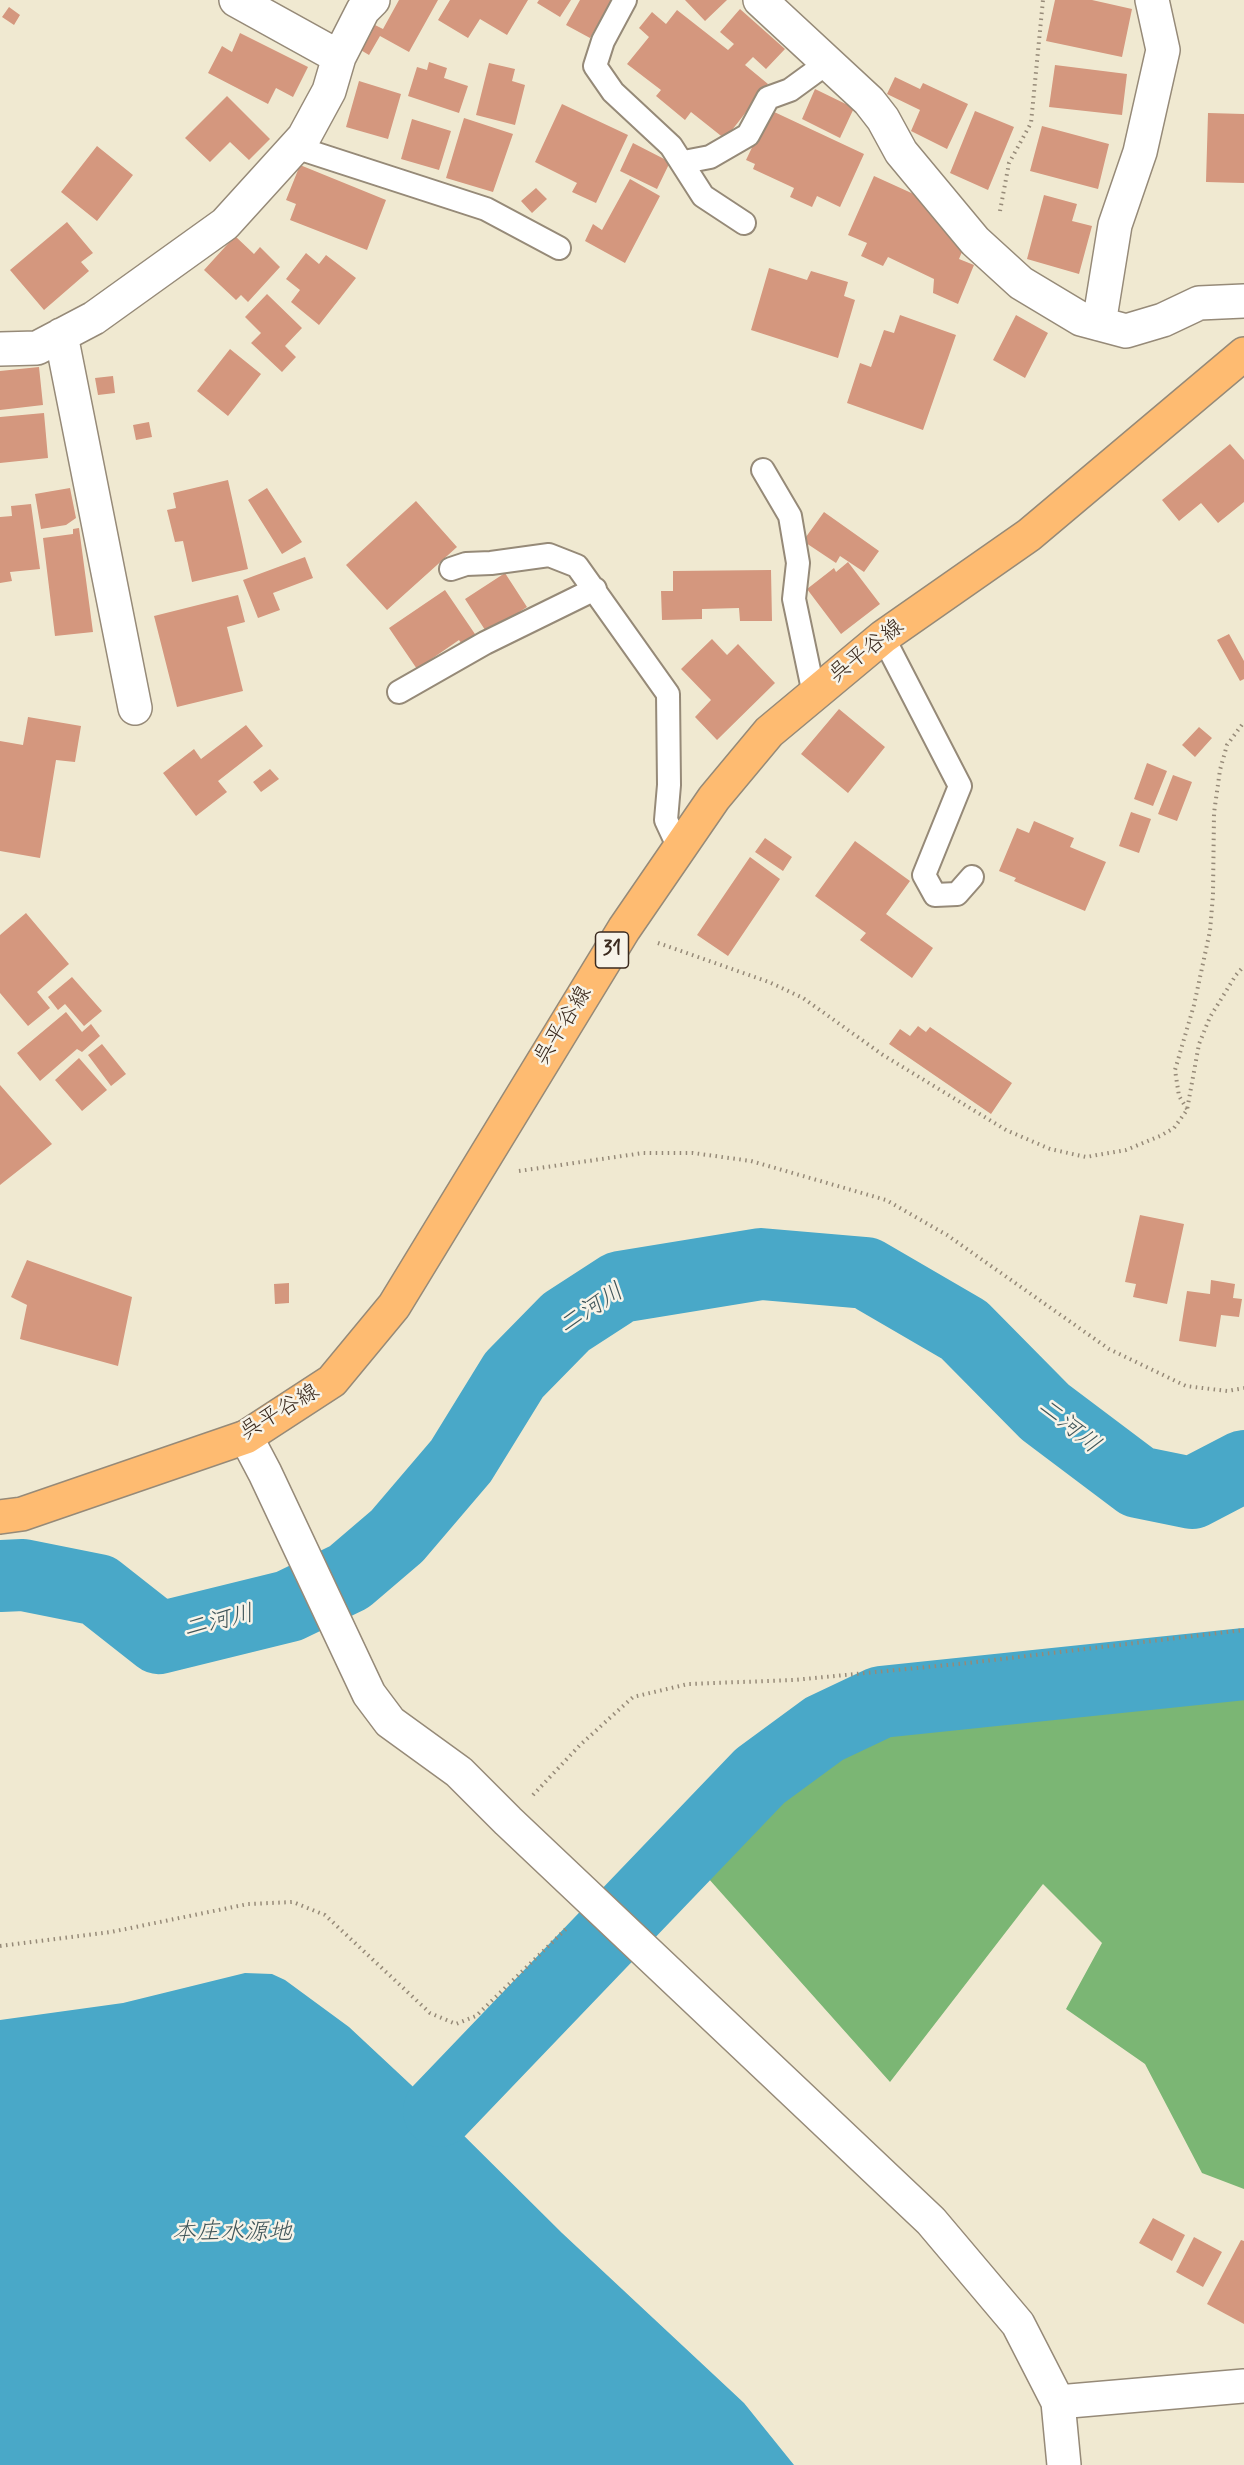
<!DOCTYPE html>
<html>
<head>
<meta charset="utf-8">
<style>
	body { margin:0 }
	canvas { display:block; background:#f0e9d1 }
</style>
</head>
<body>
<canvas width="1244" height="2465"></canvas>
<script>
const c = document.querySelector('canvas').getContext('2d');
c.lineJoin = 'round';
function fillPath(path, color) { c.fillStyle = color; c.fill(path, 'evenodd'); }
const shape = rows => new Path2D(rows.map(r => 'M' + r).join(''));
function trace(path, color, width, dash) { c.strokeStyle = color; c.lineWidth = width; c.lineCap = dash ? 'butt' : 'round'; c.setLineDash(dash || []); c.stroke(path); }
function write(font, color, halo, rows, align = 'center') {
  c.font = font + ' Mynerve,"Klee One",sans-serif'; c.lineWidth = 5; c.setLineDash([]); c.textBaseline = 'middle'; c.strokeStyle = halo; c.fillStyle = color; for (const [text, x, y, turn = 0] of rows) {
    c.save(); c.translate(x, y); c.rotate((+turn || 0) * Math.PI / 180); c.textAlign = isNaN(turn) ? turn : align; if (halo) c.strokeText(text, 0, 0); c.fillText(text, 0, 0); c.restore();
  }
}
fillPath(shape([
	[1244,1688,1244,2189,1202,2173,1145,2064,1066,2009,1102,1943,1043,1884,890,2082,708,1878,811,1765,891,1727]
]), '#7bb674');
fillPath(shape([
	[245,1973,272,1974,285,1980,349,2027,439,2111,562,2233,744,2403,794,2465,0,2465,0,2020,123,2003]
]), '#49a8c8');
trace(shape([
	[0,1576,23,1575,98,1590,159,1638,289,1606,349,1577,397,1536,461,1461,514,1375,566,1322,620,1287,761,1264,866,1273,964,1330,1045,1412,1138,1482,1192,1493,1244,1466],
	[439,2111,760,1776,824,1729,881,1702,1244,1664]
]), '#49a8c8', 72);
fillPath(shape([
	[399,0,438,0,409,52,380,36,369,55,359,49,373,24,383,29],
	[450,0,528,0,507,35,480,19,468,38,438,20],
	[539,0,571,0,560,17,537,3],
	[580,0,612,0,590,38,566,25],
	[685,0,727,0,705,21],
	[1055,0,1092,0,1132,9,1122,57,1046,41],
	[9,7,20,15,14,25,2,17],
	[740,9,785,49,766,69,753,57,745,65,768,84,725,139,691,112,685,120,656,96,661,90,627,64,649,37,639,28,652,12,666,24,677,10,728,50,734,44,720,32],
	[240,33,308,67,293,97,276,88,268,104,208,73,222,46,232,52],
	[429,62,447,68,444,78,468,86,459,113,408,96,417,67,427,70],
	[489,63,515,69,512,81,525,85,515,125,476,115],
	[1055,65,1127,74,1122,115,1049,107],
	[895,77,920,89,923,83,968,104,947,149,911,131,920,110,887,94],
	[359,81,401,94,388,139,346,127],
	[815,89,854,108,840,138,802,119],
	[227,96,270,139,249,160,230,142,210,162,185,138],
	[562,104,628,135,596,203,572,192,577,183,535,162],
	[770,110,864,154,840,207,817,196,812,207,790,197,794,188,753,169,755,164,746,160],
	[975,111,1014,127,988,190,950,173],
	[1208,113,1244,114,1244,183,1206,182],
	[464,118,513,134,493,192,446,178],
	[412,119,451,131,439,170,401,159],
	[1042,126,1109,144,1098,189,1030,171],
	[633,143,670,162,657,189,620,171],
	[97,146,133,175,97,221,61,192],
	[300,165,386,200,367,250,290,220,296,204,286,200],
	[874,176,918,196,966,242,959,259,974,265,958,304,933,293,934,279,888,257,883,266,861,256,867,243,848,235],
	[630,179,660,196,625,263,585,241,593,224,602,230],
	[536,188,547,199,532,213,521,201],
	[1044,195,1077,204,1072,221,1092,226,1079,274,1027,259],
	[67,222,93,253,81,262,89,271,44,310,10,270],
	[235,236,254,254,260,247,280,267,248,302,241,295,236,300,204,270],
	[306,253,319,264,326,255,356,278,319,325,291,302,300,290,286,279],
	[769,268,807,280,811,271,848,282,844,296,855,300,838,358,751,330],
	[267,294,302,328,285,346,296,357,282,372,251,343,261,333,245,317],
	[900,315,956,335,923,430,847,403,860,363,871,367,884,330,894,333],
	[1016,315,1048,333,1025,378,993,360],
	[230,349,261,374,228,416,197,391],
	[39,367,43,405,0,410,0,371],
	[113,376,115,393,98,395,95,378],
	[44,413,48,458,0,463,0,417],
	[149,422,152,437,136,440,133,425],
	[1230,444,1244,460,1244,502,1218,523,1201,503,1179,521,1162,500],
	[228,480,248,569,192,582,183,541,175,542,167,510,176,508,173,493],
	[70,488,76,518,66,525,41,529,35,494],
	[267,488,302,542,282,554,248,500],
	[416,501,457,547,387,610,346,565],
	[31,504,40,569,10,572,12,581,0,583,0,517,12,516,11,506],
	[824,512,879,551,864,572,840,556,836,563,803,541],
	[79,528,93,632,55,636,43,538,73,534,73,529],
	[305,557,313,578,273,593,280,610,258,618,243,580],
	[848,562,880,604,841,634,807,589,834,568,836,572],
	[771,570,772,621,740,621,739,608,702,609,702,619,662,620,661,591,673,591,673,571],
	[505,573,527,607,487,633,465,599],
	[445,590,477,637,464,647,459,640,417,669,389,628],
	[238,595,245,622,227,627,243,691,177,707,154,616],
	[1229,634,1244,661,1244,679,1240,681,1217,640],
	[712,639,727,655,738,644,775,683,717,740,695,717,711,700,681,669],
	[839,709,885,747,848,793,801,754],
	[28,717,81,726,75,762,56,760,40,858,0,851,0,741,23,745],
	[246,725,263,746,218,781,227,792,196,816,163,773,194,749,201,759],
	[1199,727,1212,738,1195,757,1182,745],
	[1147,763,1167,771,1153,806,1134,799],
	[270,769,279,779,261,792,253,782],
	[1173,775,1192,782,1177,821,1158,814],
	[1131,812,1151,819,1139,853,1119,846],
	[1034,821,1074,838,1070,847,1106,862,1085,911,1014,881,1016,878,999,871,1017,828,1029,833],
	[765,838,792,857,783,871,755,852],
	[855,841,910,881,886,914,933,948,912,978,860,940,866,933,815,896],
	[750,857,780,879,728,956,697,935],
	[26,913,69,964,37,992,50,1008,28,1026,0,993,0,935],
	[72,977,102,1011,84,1026,65,1004,58,1010,48,997],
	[66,1012,82,1032,91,1024,100,1036,82,1052,77,1049,40,1081,17,1053],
	[918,1026,926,1032,930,1027,1012,1083,991,1114,889,1044,900,1029,910,1036],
	[102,1044,126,1074,111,1086,88,1055],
	[79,1058,107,1090,82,1111,55,1080],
	[0,1085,52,1144,0,1185],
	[1140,1215,1184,1224,1167,1304,1133,1297,1136,1284,1125,1282],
	[27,1260,132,1297,118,1366,20,1339,27,1305,11,1297],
	[1211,1280,1235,1284,1233,1298,1242,1299,1239,1317,1221,1315,1216,1347,1179,1341,1187,1291,1210,1294],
	[289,1283,289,1303,275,1304,274,1284],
	[1153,2218,1185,2235,1172,2261,1139,2243],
	[1194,2237,1222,2252,1203,2287,1176,2272],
	[1241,2240,1244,2241,1244,2324,1207,2304]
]), '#d4977e');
const service = shape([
	[625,0,603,41,595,66,613,92,671,146,703,196,744,223],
	[295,147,486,209,559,248],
	[684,162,710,157,748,135,768,98,790,90,827,63],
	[763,470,790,516,798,563,794,599,814,694],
	[451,569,466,564,491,563,549,555,577,566,668,694,669,785,666,820,679,848],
	[883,637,960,786,924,875,935,895,957,894,972,877],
	[399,692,485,643,595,589]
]);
const minor = shape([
	[236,0,339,57],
	[760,0,869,101,883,119,901,152,975,241,1021,283,1081,319,1126,331,1163,320,1199,303,1244,301],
	[1099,324,1115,225,1140,152,1163,50,1152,0],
	[61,335,135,708],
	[0,349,37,348,94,318,225,224,304,137,329,91,339,57,363,10,373,0],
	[1058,2402,1244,2386]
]);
const tertiary = shape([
	[246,1437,265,1473,369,1694,390,1722,459,1772,508,1821,931,2221,1018,2324,1058,2402,1064,2465]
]);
const primary = shape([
	[0,1517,22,1514,246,1437,332,1381,394,1306,624,929,714,798,769,732,883,637,1029,535,1244,354]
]);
trace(service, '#968a78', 26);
trace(minor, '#968a78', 36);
trace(tertiary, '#968a78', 36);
trace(primary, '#968a78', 36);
trace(shape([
	[1000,211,1009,163,1031,123,1043,0],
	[658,943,769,982,803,998,883,1055,1006,1130,1050,1149,1086,1157,1126,1150,1160,1136,1174,1128,1187,1110,1199,1044,1210,1017,1236,975,1244,966],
	[1187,1109,1179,1096,1175,1070,1194,1005,1210,931,1213,895,1214,813,1220,770,1227,745,1244,722],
	[519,1171,643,1153,693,1153,751,1161,886,1200,947,1235,1109,1349,1186,1386,1227,1391,1244,1388],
	[533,1795,580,1745,633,1697,688,1684,794,1680,968,1663,1244,1630],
	[0,1946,111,1932,248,1904,293,1902,325,1915,430,2013,456,2024,476,2016,568,1927]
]), '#968a78', 4, [1.5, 4.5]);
trace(service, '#fff', 22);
trace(minor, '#fff', 33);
trace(tertiary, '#fff', 33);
trace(primary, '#febb71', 33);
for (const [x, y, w] of [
	[612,950,33]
]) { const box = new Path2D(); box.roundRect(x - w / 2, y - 18, w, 36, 4.5); c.fillStyle = '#f7f3e8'; c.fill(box); trace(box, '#3b2a1e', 1.5); }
write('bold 21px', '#3b2a1e', null, [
	["31",612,950]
]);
write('22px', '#3b2a1e', '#f7f3e8', [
	["呉平谷線",867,652,-38],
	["呉平谷線",564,1026,-58],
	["呉平谷線",280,1413,-31]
]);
write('italic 24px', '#40565a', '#f7f3e8', [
	["二河川",592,1310,-33],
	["二河川",1068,1427,39],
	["二河川",219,1623,-14],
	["本庄水源地",232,2234]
]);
</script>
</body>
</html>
